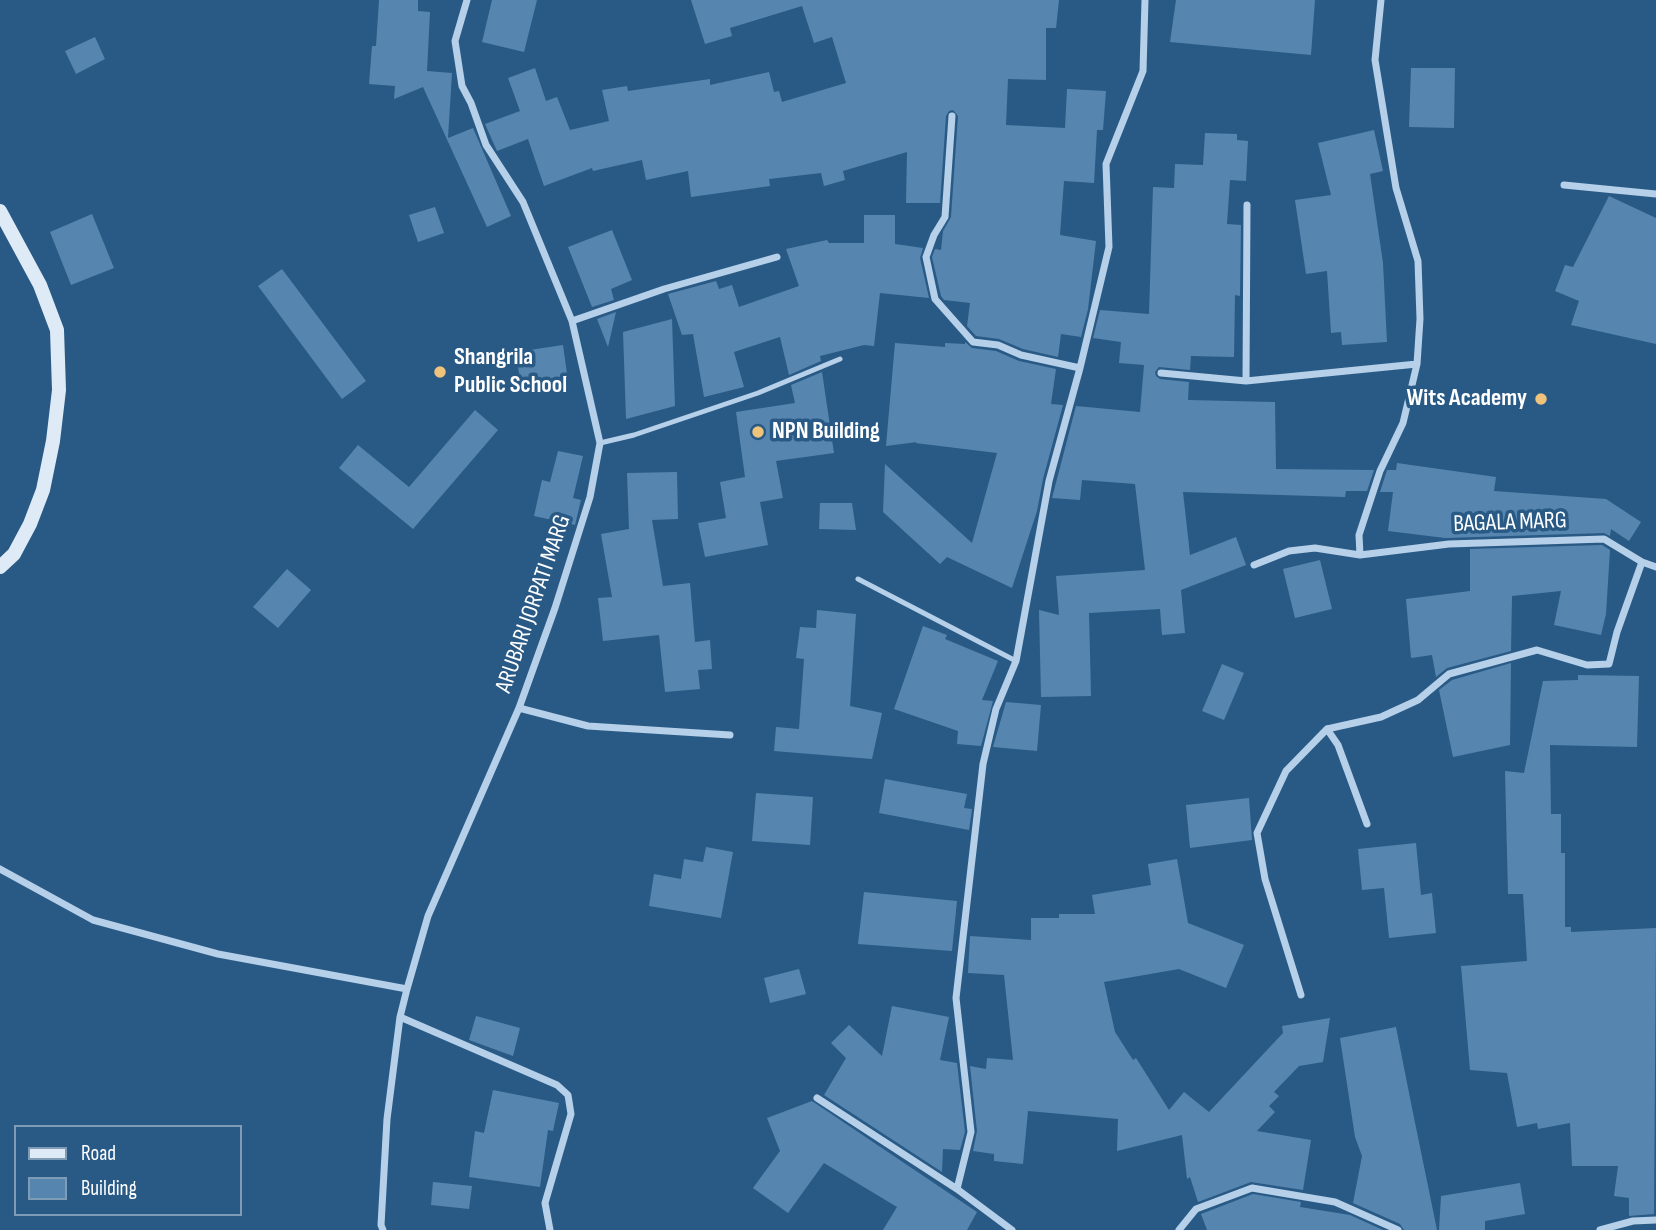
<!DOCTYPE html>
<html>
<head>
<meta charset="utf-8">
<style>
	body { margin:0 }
	#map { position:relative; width:1656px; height:1230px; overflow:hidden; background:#295a86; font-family:"Sofia Sans Condensed",sans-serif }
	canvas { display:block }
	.legend { position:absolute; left:14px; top:1125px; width:228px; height:91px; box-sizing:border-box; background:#295a86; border:2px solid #7f9cb6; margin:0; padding:9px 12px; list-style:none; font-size:21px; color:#fff }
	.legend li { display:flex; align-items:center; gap:14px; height:35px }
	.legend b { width:35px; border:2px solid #7f9cb6 }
</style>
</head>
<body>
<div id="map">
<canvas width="1656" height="1230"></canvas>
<ul class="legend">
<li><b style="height:9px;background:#deebf7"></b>Road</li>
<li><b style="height:19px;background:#5686af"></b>Building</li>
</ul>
</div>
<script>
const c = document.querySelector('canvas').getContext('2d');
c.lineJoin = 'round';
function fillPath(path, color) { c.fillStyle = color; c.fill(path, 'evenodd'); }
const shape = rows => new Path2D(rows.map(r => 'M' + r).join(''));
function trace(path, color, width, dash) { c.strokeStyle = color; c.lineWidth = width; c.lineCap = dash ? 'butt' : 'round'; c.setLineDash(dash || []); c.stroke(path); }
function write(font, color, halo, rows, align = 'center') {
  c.font = font + ' "Sofia Sans Condensed",sans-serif'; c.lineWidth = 7; c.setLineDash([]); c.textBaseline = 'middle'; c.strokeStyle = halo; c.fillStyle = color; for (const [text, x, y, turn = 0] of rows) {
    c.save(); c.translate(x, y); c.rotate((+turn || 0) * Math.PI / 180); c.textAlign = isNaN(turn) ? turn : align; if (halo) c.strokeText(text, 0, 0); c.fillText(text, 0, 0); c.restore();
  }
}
fillPath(shape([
	[379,0,418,0,418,11,430,12,427,71,452,73,448,138,473,128,511,216,487,227,423,87,394,99,395,86,369,84,372,46,376,46],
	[492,0,537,0,524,52,482,42],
	[691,0,1059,0,1056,28,1046,28,1046,80,1008,79,1006,125,1065,128,1067,89,1106,91,1103,130,1097,130,1094,183,1064,181,1060,235,1096,241,1088,309,1081,337,1061,334,1058,357,1023,349,999,339,976,336,967,326,970,303,944,300,941,296,932,257,935,249,941,250,943,231,951,217,958,116,953,110,949,111,946,116,940,203,906,203,907,152,843,171,845,180,824,186,821,173,769,179,770,186,691,197,688,171,646,180,642,160,593,171,592,168,544,186,528,139,497,151,485,124,520,111,508,78,535,68,546,101,557,97,570,130,609,121,602,90,627,86,628,91,710,79,710,85,769,72,774,92,779,91,782,102,846,83,832,37,814,43,802,6,730,28,732,36,705,44],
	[1176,0,1315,0,1311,55,1170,42],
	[95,37,105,59,76,74,65,51],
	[1411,68,1455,68,1454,128,1409,127],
	[1374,130,1383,171,1370,174,1383,263,1387,342,1342,345,1341,332,1331,333,1327,271,1306,274,1295,200,1331,195,1318,143],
	[1205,133,1237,134,1237,140,1248,141,1246,181,1230,180,1227,224,1241,225,1240,292,1240,296,1235,295,1234,357,1191,356,1190,370,1159,367,1155,372,1156,376,1160,379,1189,382,1188,400,1275,402,1276,469,1374,470,1367,491,1346,491,1345,497,1183,492,1190,555,1236,537,1246,565,1181,590,1185,633,1162,635,1160,609,1089,613,1091,696,1041,697,1039,610,1059,615,1056,576,1145,570,1135,484,1082,480,1080,500,1052,498,1076,406,1140,412,1144,365,1119,363,1121,342,1093,338,1100,310,1149,314,1153,187,1174,188,1175,164,1203,165],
	[1609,196,1656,218,1656,344,1571,325,1579,301,1555,291,1565,265,1573,267],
	[435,207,444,233,418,242,409,215],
	[92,214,114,268,71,285,50,232],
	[864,215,895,215,895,244,923,248,920,258,929,298,880,293,874,346,864,345,820,356,821,361,789,375,780,337,734,352,744,387,704,397,693,334,682,335,668,294,716,281,719,289,732,285,739,307,799,286,786,249,827,240,829,243,864,243],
	[612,230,632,280,611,289,614,300,592,307,568,247],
	[282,269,366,381,342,399,258,286],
	[616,312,608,347,597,319],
	[672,319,675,406,626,419,623,332],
	[965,342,972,348,996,351,1019,361,1056,369,1051,404,1063,405,1043,479,1037,511,1012,588,947,557,940,564,883,512,885,464,972,543,997,453,915,443,917,442,886,446,895,343,945,347,945,343,965,344],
	[563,345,568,381,521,388,516,352],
	[822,372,834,453,776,461,783,498,760,502,768,545,705,557,698,523,726,518,720,482,745,477,736,412,795,403,791,385],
	[475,410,498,430,413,529,339,468,358,445,409,487],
	[558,451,583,456,573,498,581,500,575,525,534,516,542,480,550,482],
	[1397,463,1496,477,1494,491,1606,499,1641,522,1629,541,1611,529,1610,536,1604,533,1445,538,1388,531,1393,492,1380,492,1387,470,1396,470],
	[677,472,678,519,652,520,663,586,690,583,695,642,710,640,712,669,698,670,700,689,665,692,659,635,603,641,598,598,612,597,601,534,629,529,627,473],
	[820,503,852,503,856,530,819,529],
	[1602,545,1610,550,1606,614,1601,635,1554,625,1561,591,1512,596,1511,651,1447,668,1436,677,1432,655,1411,658,1406,599,1470,591,1470,549],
	[1320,560,1332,609,1295,618,1283,569],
	[287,569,311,590,278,628,253,607],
	[817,610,856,614,850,706,882,713,872,759,774,751,776,727,799,729,804,659,796,658,800,627,816,628],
	[923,626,947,635,945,639,998,661,982,700,993,701,981,746,957,744,958,731,894,709],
	[1511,663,1510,745,1453,757,1439,690,1452,680],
	[1222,664,1244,673,1224,720,1202,711],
	[1578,675,1639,676,1637,747,1550,745,1551,814,1561,814,1561,853,1565,853,1565,927,1571,927,1571,932,1656,928,1654,1214,1629,1216,1629,1198,1614,1196,1618,1166,1572,1166,1570,1123,1538,1129,1537,1123,1517,1127,1507,1073,1470,1070,1461,966,1527,961,1523,894,1508,894,1505,771,1524,773,1543,681,1578,680],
	[1006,702,1041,705,1037,751,993,747],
	[885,779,967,794,964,808,972,809,969,830,879,813],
	[756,793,813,797,810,845,752,841],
	[1249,798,1252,840,1190,848,1186,805],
	[1416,843,1421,895,1432,893,1436,933,1389,938,1384,888,1362,890,1358,849],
	[706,847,733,852,721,918,649,906,654,874,681,879,684,859,703,862],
	[1177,859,1188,923,1244,945,1226,988,1179,969,1104,982,1115,1032,1133,1060,1136,1058,1169,1110,1184,1092,1209,1112,1283,1033,1282,1026,1330,1018,1323,1062,1299,1066,1274,1092,1279,1096,1269,1106,1275,1112,1257,1131,1311,1140,1303,1190,1251,1182,1198,1202,1190,1177,1187,1179,1182,1135,1117,1151,1118,1119,1028,1111,1023,1164,994,1161,994,1154,973,1151,977,1131,970,1066,986,1069,987,1058,1013,1060,1004,975,968,973,970,936,1031,940,1031,918,1059,918,1059,914,1095,914,1092,895,1151,885,1148,864],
	[864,892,957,901,952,951,858,944],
	[799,969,806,994,770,1003,764,978],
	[892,1006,949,1017,940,1060,957,1063,965,1132,960,1150,943,1149,942,1172,824,1095,846,1058,831,1043,849,1025,882,1056],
	[476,1016,520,1028,513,1056,469,1040],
	[1396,1027,1411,1103,1437,1230,1404,1230,1400,1224,1353,1203,1362,1156,1355,1137,1340,1038],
	[493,1090,559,1103,553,1131,548,1130,540,1187,469,1177,475,1131,484,1133],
	[812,1101,977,1212,967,1230,883,1230,897,1207,824,1163,788,1213,753,1188,780,1151,767,1118],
	[433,1182,472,1186,469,1209,431,1205],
	[1520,1183,1525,1214,1485,1221,1485,1230,1439,1230,1441,1196],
	[1253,1194,1301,1202,1300,1207,1350,1215,1383,1230,1207,1230,1201,1214]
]), '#5686af');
trace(shape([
	[600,443,634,435,758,393,840,359],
	[858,579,1016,661]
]), '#b5d0e8', 5);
trace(shape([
	[952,116,945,217,934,235,926,257,935,299,973,342,998,345,1021,355,1080,368],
	[1564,185,1656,194],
	[572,321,664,289,777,257],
	[1161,373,1246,381,1417,364],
	[1246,381,1247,205],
	[1360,555,1359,535,1380,471,1403,423,1417,364,1420,319,1418,261,1396,188,1375,60,1381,0],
	[1254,565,1289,551,1315,548,1360,555,1449,544,1604,539,1642,562,1656,567],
	[519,708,588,726,730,735],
	[1367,824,1338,745,1327,729,1381,717,1418,700,1449,674,1537,650,1587,665,1609,664,1617,632,1642,562],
	[0,869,93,920,218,954,407,989],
	[1301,995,1265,879,1257,833,1286,771,1327,729],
	[400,1017,557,1085,568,1095,571,1114,545,1203,550,1230],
	[817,1098,957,1189,1012,1230],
	[957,1189,971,1132,956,998,983,764,996,709,1016,661,1049,481,1080,368,1109,247,1106,164,1143,71,1145,0],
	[383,1230,381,1225,387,1119,400,1017,407,989,428,916,519,708,555,608,590,497,600,443,572,321,523,202,486,145,471,103,462,86,455,41,467,0],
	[1179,1230,1196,1209,1252,1188,1335,1202,1398,1230],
	[1600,1230,1633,1221,1656,1220]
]), '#b5d0e8', 7);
trace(shape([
	[0,211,40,285,57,330,59,390,53,441,43,490,30,524,14,554,0,567]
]), '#deebf7', 14);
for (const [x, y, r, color] of [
	[440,372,7,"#efc37c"],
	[1541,399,7,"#efc37c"],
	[758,432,7,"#efc37c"]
]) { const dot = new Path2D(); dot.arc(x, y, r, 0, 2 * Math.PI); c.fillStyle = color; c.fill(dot); trace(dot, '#295a86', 2.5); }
write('bold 24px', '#fff', '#295a86', [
	["Shangrila",454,358],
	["Public School",454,386],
	["Wits Academy",1527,399,"right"],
	["NPN Building",772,432]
], 'left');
write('24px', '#fff', '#295a86', [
	["BAGALA MARG",1510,523,-2],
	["ARUBARI JORPATI MARG",534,604,-71]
]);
</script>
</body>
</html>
